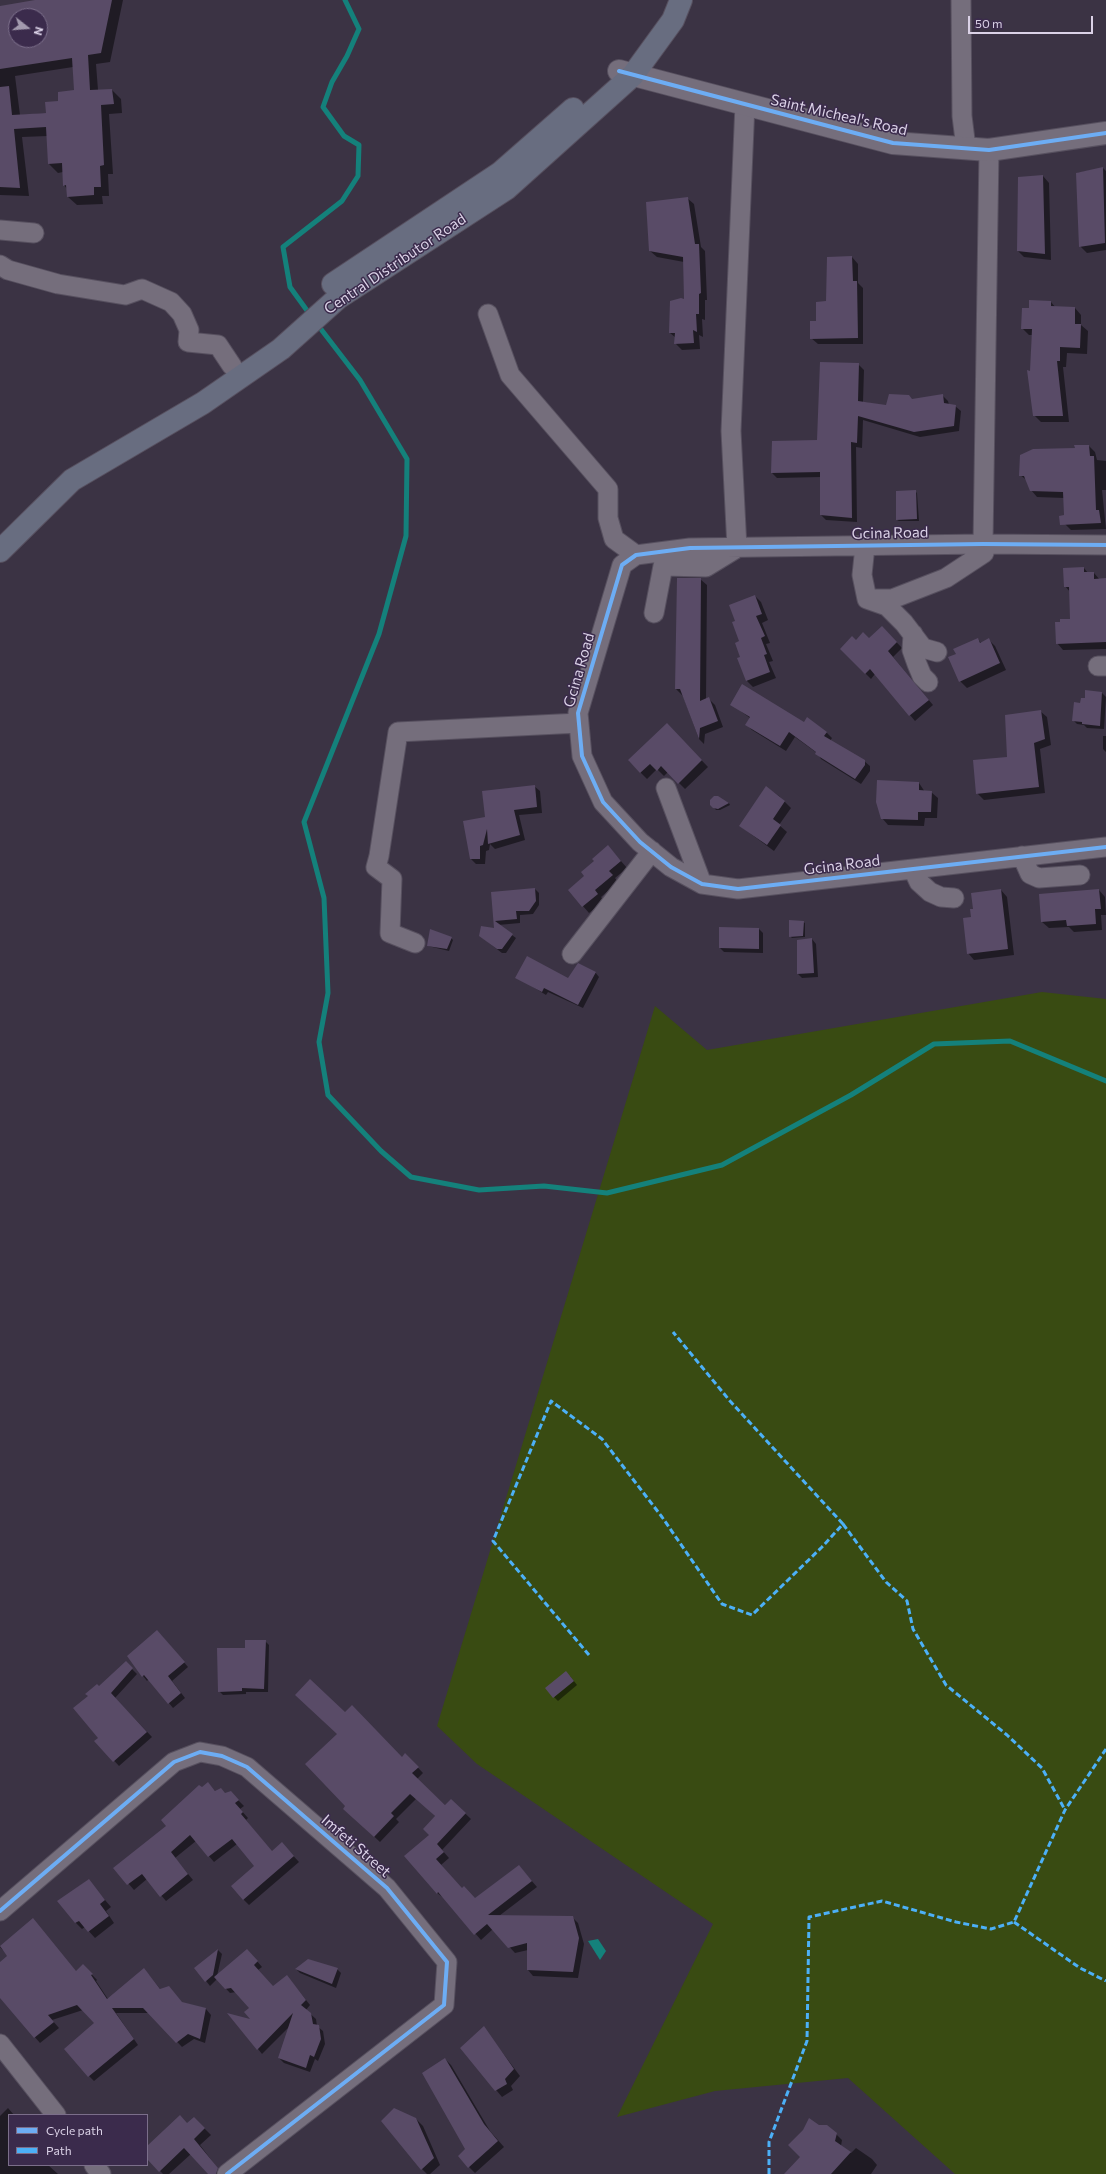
<!DOCTYPE html>
<html>
<head>
<meta charset="utf-8">
<style>
	body { margin:0 }
	#map { position:relative; width:1106px; height:2174px; overflow:hidden; background:#3b3344; font-family:Commissioner,sans-serif }
	canvas { display:block }
	.legend { position:absolute; left:8px; top:2114px; width:140px; height:52px; box-sizing:border-box; background:#3b2b4c; border:1px solid #7b6e8a; margin:0; padding:5px 7px; list-style:none; font-size:12px; color:#dbd2e7 }
	.legend li { display:flex; align-items:center; gap:8px; height:20px }
	.legend b { width:20px; border:1px solid #7b6e8a }
	.north { position:absolute; left:8px; top:8px; width:40px; height:40px; box-sizing:border-box; background:#3b2b4c; border:1px solid #7b6e8a; border-radius:50%; rotate:107deg; font-size:11px; font-weight:700; line-height:16px; text-align:center; color:#dbd2e7 }
	.north::after { content:''; display:block; margin:auto; width:14px; height:18px; background:#a39aae; clip-path:polygon(50% 0,100% 100%,50% 72%,0 100%) }
	.scale { position:absolute; left:968px; top:16px; width:125px; height:18px; box-sizing:border-box; border:2px solid #dbd2e7; border-top:0; padding-left:5px; font-size:12px; line-height:14px; white-space:nowrap; color:#dbd2e7; -webkit-text-stroke:3px #3b2b4c; paint-order:stroke }
</style>
</head>
<body>
<div id="map">
<canvas width="1106" height="2174"></canvas>
<ul class="legend">
<li><b style="height:5px;background:#6dadf4"></b>Cycle path</li>
<li><b style="height:5px;background:#4cb0f7"></b>Path</li>
</ul>
<div class="north">N</div>
<div class="scale">50 m</div>
</div>
<script>
const c = document.querySelector('canvas').getContext('2d');
c.lineJoin = 'round';
function fillPath(path, color) { c.fillStyle = color; c.fill(path, 'evenodd'); }
const shape = rows => new Path2D(rows.map(r => 'M' + r).join(''));
function trace(path, color, width, dash) { c.strokeStyle = color; c.lineWidth = width; c.lineCap = dash ? 'butt' : 'round'; c.setLineDash(dash || []); c.stroke(path); }
function write(font, color, halo, rows, align = 'center') {
  c.font = font + ' Commissioner,sans-serif'; c.lineWidth = 3; c.setLineDash([]); c.textBaseline = 'middle'; c.strokeStyle = halo; c.fillStyle = color; for (const [text, x, y, turn = 0] of rows) {
    c.save(); c.translate(x, y); c.rotate((+turn || 0) * Math.PI / 180); c.textAlign = isNaN(turn) ? turn : align; if (halo) c.strokeText(text, 0, 0); c.fillText(text, 0, 0); c.restore();
  }
}
fillPath(shape([
	[1042,992,1106,999,1106,2174,955,2174,848,2078,715,2091,617,2117,713,1924,477,1764,437,1726,655,1006,707,1050]
]), '#394b12');
fillPath(shape([
	[598,1939,606,1951,600,1960,588,1941]
]), '#14817b');
fillPath(shape([
	[40,0,123,0,110,62,96,64,98,90,112,90,121,99,122,113,109,114,113,174,108,174,109,196,102,196,103,204,77,205,68,197,67,189,64,185,63,172,58,173,49,164,48,136,22,137,29,196,0,195,0,7],
	[16,16,40,16,40,40,16,40],
	[73,67,75,91,47,113,20,115,15,76],
	[1103,168,1106,171,1106,250,1087,253,1080,246,1077,173],
	[1043,176,1049,183,1051,260,1024,257,1018,251],
	[687,198,694,204,701,247,705,251,707,300,705,300,705,320,702,319,703,337,699,335,700,349,682,350,676,344,676,338,670,333,685,301,684,262,657,257,650,251],
	[852,257,858,264,858,283,863,288,863,344,818,344,811,338,817,322],
	[1030,302,1051,302,1056,308,1075,308,1081,315,1081,325,1088,331,1087,354,1067,353,1066,367,1063,367,1069,422,1041,422,1034,415,1031,372,1032,335,1029,335,1022,328,1030,309],
	[858,364,864,370,863,402,887,406,943,396,948,401,949,405,955,406,961,411,959,431,920,437,863,420,862,448,856,447,857,522,826,520,821,515,821,477,777,478,772,473,773,442,818,441],
	[1089,446,1095,452,1097,460,1106,461,1106,490,1102,490,1106,529,1071,530,1065,524,1064,498,1037,497,1031,490,1028,481,1020,475,1076,449],
	[915,491,917,493,919,521,899,521,897,520],
	[1084,568,1088,573,1094,573,1100,580,1106,579,1106,649,1063,650,1057,643,1071,620,1070,592,1065,586],
	[678,579,700,579,707,585,706,700,709,699,715,705,723,727,705,734,704,744,699,739,683,696,676,689],
	[755,596,761,602,768,620,762,623,770,643,766,644,773,661,769,662,776,678,753,687,747,681,738,659,742,658,737,622],
	[882,627,902,648,893,657,933,705,915,721,875,674,871,679,841,649,869,640],
	[978,639,981,643,989,640,995,646,1006,670,967,688,960,681,957,655],
	[1102,693,1106,697,1104,729,1087,728,1084,725,1077,724,1073,720,1081,704,1086,699],
	[731,704,804,723,807,719,827,733,832,738,830,741,864,761,870,766,870,771,861,784,821,759,817,753,795,737,786,751,752,730,746,724,750,718],
	[1040,711,1047,717,1051,745,1040,749,1045,793,984,800,977,793,1008,758],
	[667,724,708,767,685,789,668,772,664,776,657,769,647,779,629,761],
	[1103,736,1106,736,1106,752,1103,749],
	[919,783,925,792,931,792,938,798,937,818,925,818,924,826,888,825,882,818],
	[534,786,540,791,542,813,519,815,525,840,495,849,490,844,489,850,486,851,485,864,476,864,471,859,486,818],
	[766,787,779,796,791,808,779,825,787,832,774,851,740,826],
	[718,797,729,803,730,805,720,810,716,810,711,804],
	[608,846,627,868,615,878,618,882,601,897,604,901,589,913,569,890,585,876],
	[535,889,539,893,539,905,533,914,520,915,520,923,498,925,516,938,506,953,502,953,480,936,495,929,493,893],
	[1001,890,1007,897,1014,955,974,960,968,953,974,909],
	[1099,890,1105,897,1106,915,1101,915,1102,930,1074,932,1069,927,1049,928,1042,922],
	[803,922,805,923,805,937,792,938,790,936],
	[720,928,759,929,763,933,763,953,724,952,720,948],
	[451,938,453,940,449,951,428,946],
	[812,939,816,944,818,977,802,978,798,974],
	[595,972,599,977,583,1008,548,992,546,995,517,977,569,979],
	[161,1635,188,1667,172,1681,185,1698,173,1708,149,1679,147,1681,143,1676,128,1656],
	[265,1641,269,1645,268,1692,246,1692,246,1694,223,1695,219,1691,246,1649],
	[126,1663,137,1674,115,1698,152,1737,119,1766,96,1741,99,1738,90,1697],
	[570,1676,577,1685,558,1701,554,1697],
	[345,1713,402,1758,405,1754,423,1773,417,1779,446,1806,451,1800,471,1819,442,1850,449,1858,441,1865,462,1889,475,1899,519,1866,537,1887,499,1916,572,1917,578,1923,584,1944,578,1978,533,1976,528,1970,528,1950,515,1953,493,1929,481,1940,444,1898,437,1893,430,1835,436,1817,417,1798,396,1819,399,1822,380,1842,350,1814,347,1806,338,1734],
	[208,1783,216,1792,236,1798,244,1806,240,1809,248,1818,246,1820,272,1852,287,1849,299,1862,249,1905,243,1899,256,1866,237,1844,214,1862,196,1841,175,1858,193,1880,166,1901,147,1879,134,1890,115,1868,168,1826],
	[88,1880,111,1907,106,1911,114,1923,95,1938,85,1927,82,1929,76,1923,59,1901],
	[33,1920,76,1972,83,1965,97,1980,96,1981,108,1999,149,1975,161,1990,183,2004,206,2009,211,2015,205,2043,194,2039,182,2047,150,2013,116,2013,138,2045,94,2081,89,2076,96,2023,83,2010,52,2020,59,2028,40,2043,0,1997,0,1964,9,1957,0,1947],
	[218,1950,222,1954,217,1976,252,1955,262,1967,258,1970,273,1987,291,1981,310,2005,306,2010,316,2019,317,2026,323,2031,325,2044,318,2061,315,2059,310,2072,284,2063,279,2058,290,2026,262,2054,258,2049,250,2008,236,1992,230,1993,217,1979,210,1986,196,1968],
	[296,1969,337,1969,341,1973,336,1988,300,1973],
	[484,2028,520,2076,511,2086,513,2090,502,2097,461,2048],
	[445,2059,451,2065,490,2131,504,2147,475,2173,469,2167,467,2149],
	[8,2108,14,2115,9,2115,9,2165,48,2165,58,2174,0,2174,0,2116],
	[194,2118,211,2135,200,2145,222,2174,210,2174,191,2154,169,2174,163,2174,147,2157,147,2148,187,2124],
	[416,2119,423,2126,440,2165,430,2174,427,2174,422,2169],
	[819,2126,836,2134,842,2140,841,2146,851,2153,856,2148,872,2159,877,2165,871,2174,792,2174]
]), '#0007');
trace(shape([
	[311,316,290,287,283,247,342,201,358,176,359,145,344,136,323,107,332,82,347,56,359,29,345,0],
	[317,324,360,380,407,459,406,536,379,634,304,822,324,898,328,993,319,1042,328,1095,381,1151,411,1177,479,1190,544,1186,607,1193,722,1165,851,1095,934,1044,1010,1041,1106,1081]
]), '#14817b', 5);
fillPath(shape([
	[35,0,112,0,101,53,88,55,90,90,112,89,114,104,101,105,104,165,100,166,101,187,94,187,94,195,67,197,66,185,63,186,62,163,48,164,46,127,14,129,20,188,0,187,0,87,9,86,12,115,46,113,45,102,58,101,58,92,74,90,72,58,0,69,0,6],
	[16,16,40,16,40,40,16,40],
	[1103,167,1105,243,1079,247,1076,173],
	[1043,175,1045,254,1017,251,1018,177],
	[688,197,695,244,699,244,701,293,699,294,699,314,696,314,697,332,693,330,694,343,674,344,675,333,669,333,670,301,681,298,684,299,683,257,649,251,646,202],
	[852,256,853,281,857,281,858,338,810,339,810,321,816,321,816,302,826,301,827,257],
	[1029,300,1051,301,1051,306,1075,307,1075,324,1081,324,1080,348,1060,347,1060,361,1057,361,1063,416,1033,416,1027,370,1030,371,1032,329,1021,329,1022,308,1029,308],
	[820,362,859,363,858,401,886,405,889,394,909,395,912,399,943,394,944,403,956,405,954,426,914,432,858,416,857,443,851,442,852,518,820,515,820,472,771,473,772,441,817,440],
	[1074,445,1089,445,1090,456,1094,456,1096,510,1099,510,1101,523,1060,525,1059,516,1064,515,1063,492,1030,491,1024,476,1019,476,1020,455,1033,449,1075,448],
	[916,490,917,519,896,520,896,491],
	[1084,567,1084,572,1094,572,1094,579,1106,578,1106,642,1056,644,1055,622,1060,622,1060,619,1070,619,1069,587,1064,587,1063,568],
	[677,578,701,578,700,701,709,697,718,721,700,728,699,739,680,689,675,689],
	[755,595,762,614,756,616,765,636,761,638,767,654,764,655,770,672,746,681,737,658,740,657,735,643,739,641,732,622,735,621,729,605],
	[882,626,897,642,888,651,929,700,909,716,870,669,865,674,840,649,852,636,856,640,863,632,869,638],
	[978,638,980,643,989,638,1000,663,959,682,948,657,956,654,953,649],
	[742,684,804,722,807,717,827,732,824,736,865,760,865,765,855,779,815,754,816,752,789,732,780,746,745,725,750,717,730,705],
	[1085,690,1102,692,1100,726,1082,724,1082,722,1072,721,1074,702,1080,703,1081,698,1085,698],
	[1041,710,1045,739,1034,743,1039,787,976,794,973,760,1007,757,1005,715],
	[667,723,702,760,678,784,661,766,657,771,650,764,640,773,628,760],
	[877,780,919,782,919,790,932,791,931,812,918,812,918,820,881,819,876,802],
	[535,785,537,807,514,810,520,835,488,844,487,829,483,845,480,846,480,859,470,859,463,821,485,817,482,791],
	[766,786,785,801,773,819,781,825,767,845,739,826],
	[714,796,718,796,729,803,718,809,713,808,710,805,710,800],
	[608,845,621,861,609,871,613,875,595,890,598,894,582,907,568,890,584,876,581,872,594,861,592,859],
	[535,888,536,901,529,911,516,911,517,919,495,921,513,934,502,949,497,949,479,936,481,926,494,928,491,892],
	[1001,889,1008,949,967,954,963,918,971,917,970,909,973,909,971,893],
	[1099,889,1101,909,1095,909,1096,924,1067,926,1066,920,1041,922,1039,894],
	[789,920,804,921,803,936,789,937],
	[719,927,759,928,759,949,719,948],
	[430,929,452,937,447,949,427,946],
	[812,938,814,973,797,974,797,940],
	[527,956,568,978,578,963,596,972,578,1005,544,988,542,992,515,978],
	[157,1630,185,1662,168,1676,181,1693,168,1704,144,1675,142,1677,127,1656],
	[245,1640,266,1640,264,1689,242,1688,242,1691,218,1692,217,1648,245,1648],
	[126,1661,133,1668,111,1693,147,1732,113,1762,94,1741,98,1738,73,1708,88,1696,85,1694,97,1684,99,1686],
	[566,1671,574,1681,553,1698,545,1688],
	[310,1679,345,1712,352,1705,402,1757,405,1753,419,1767,412,1773,445,1805,451,1799,466,1813,437,1844,444,1852,436,1859,462,1888,464,1886,475,1898,519,1865,532,1881,488,1915,573,1916,579,1938,573,1972,527,1970,527,1943,508,1948,487,1924,474,1935,438,1892,437,1894,404,1856,429,1835,423,1829,435,1816,410,1794,391,1813,394,1816,374,1837,343,1809,345,1806,305,1764,337,1734,295,1695],
	[208,1782,215,1791,221,1788,225,1793,231,1791,239,1800,235,1803,243,1812,241,1814,272,1851,282,1842,294,1856,243,1900,231,1886,254,1866,232,1839,208,1857,190,1835,171,1852,188,1874,160,1897,142,1874,127,1885,113,1868,166,1826,161,1820,199,1785,202,1787],
	[89,1879,105,1900,100,1904,109,1916,88,1932,79,1921,75,1923,57,1901],
	[33,1918,76,1971,83,1964,93,1974,91,1975,107,1999,144,1968,160,1989,169,1986,182,2002,206,2008,200,2039,188,2034,176,2043,143,2008,112,2008,134,2039,88,2077,64,2049,94,2023,77,2005,48,2015,54,2022,34,2038,0,1998,0,1962,7,1956,0,1946],
	[218,1949,213,1975,205,1982,194,1968],
	[247,1949,258,1961,254,1965,273,1986,287,1975,306,2000,301,2005,311,2013,313,2024,319,2025,321,2039,314,2057,310,2055,306,2068,278,2058,293,2013,257,2050,227,2013,250,2019,244,2012,249,2008,231,1988,225,1989,214,1977],
	[308,1959,338,1968,332,1984,295,1969],
	[484,2026,514,2069,505,2079,507,2084,495,2091,460,2048],
	[445,2058,484,2124,498,2141,468,2168,458,2156,465,2149,422,2073],
	[394,2108,416,2118,434,2158,421,2170,381,2121],
	[180,2115,187,2123,194,2117,205,2128,194,2139,218,2168,216,2174,208,2174,184,2148,159,2172,147,2159,147,2146],
	[809,2118,819,2125,827,2125,837,2133,835,2141,851,2152,831,2174,784,2174,800,2157,788,2145,803,2130]
]), '#594b67');
const minor = shape([
	[961,0,962,116,966,148],
	[0,230,34,233],
	[0,265,8,270,58,284,125,295,142,289,171,302,182,314,189,330,188,342,218,345,232,366],
	[488,314,510,375,608,489,608,518,614,539,636,555],
	[983,544,989,150],
	[1106,545,983,544,690,548,636,555,622,565,578,713,582,756,603,802,640,842,671,867,702,884,738,889,1106,847],
	[865,546,862,575,867,599,887,606,904,623,923,648,937,652],
	[872,599,892,599,946,578,984,553],
	[654,613,663,566,706,567,737,548,731,431,745,104],
	[913,634,912,650,917,664,922,676,928,682],
	[1098,666,1106,666],
	[666,788,702,884],
	[1022,856,1030,874,1039,878,1080,875],
	[913,869,919,882,930,892,941,897,954,898],
	[415,943,390,933,392,879,376,867,379,856,398,732,579,723],
	[572,954,652,851],
	[0,1911,174,1762,200,1752,222,1756,247,1767,387,1888,447,1962,444,2005,227,2174],
	[0,2044,56,2115],
	[94,2165,101,2174]
]);
const tertiary = shape([
	[619,71,893,143,989,150,1106,133]
]);
const trunk = shape([
	[333,284,500,173,573,109],
	[0,551,72,480,203,403,281,349,338,298,506,189,633,75,673,20,681,0]
]);
trace(minor, '#57505f', 21);
trace(tertiary, '#57505f', 24);
trace(trunk, '#57505f', 24);
trace(minor, '#756e7c', 19);
trace(tertiary, '#756e7c', 22);
trace(trunk, '#686d80', 22);
trace(shape([
	[843,1524,886,1582,907,1601,913,1629,946,1685,1007,1735,1042,1768,1065,1810],
	[589,1655,493,1541,551,1401,602,1439,662,1517,722,1604,752,1615,822,1547,843,1524,730,1401,673,1332],
	[1014,1922,1080,1968,1106,1981],
	[769,2174,769,2142,807,2041,809,1917,882,1901,956,1922,991,1929,1014,1922,1065,1810,1106,1749]
]), '#4cb0f7', 3, [6, 3]);
trace(shape([
	[619,71,893,143,989,150,1106,133],
	[1106,545,983,544,690,548,636,555,622,565,578,713,582,756,603,802,640,842,671,867,702,884,738,889,1106,847],
	[0,1911,174,1762,200,1752,222,1756,247,1767,387,1888,447,1962,444,2005,227,2174]
]), '#6dadf4', 4);
write('15px', '#dbd2e7', '#3b2b4c', [
	["Saint Micheal's Road",839,115,13],
	["Central Distributor Road",395,264,-34],
	["Gcina Road",890,533,-1],
	["Gcina Road",579,670,-74],
	["Gcina Road",842,865,-7],
	["Imfeti Street",356,1846,41]
]);
</script>
</body>
</html>
